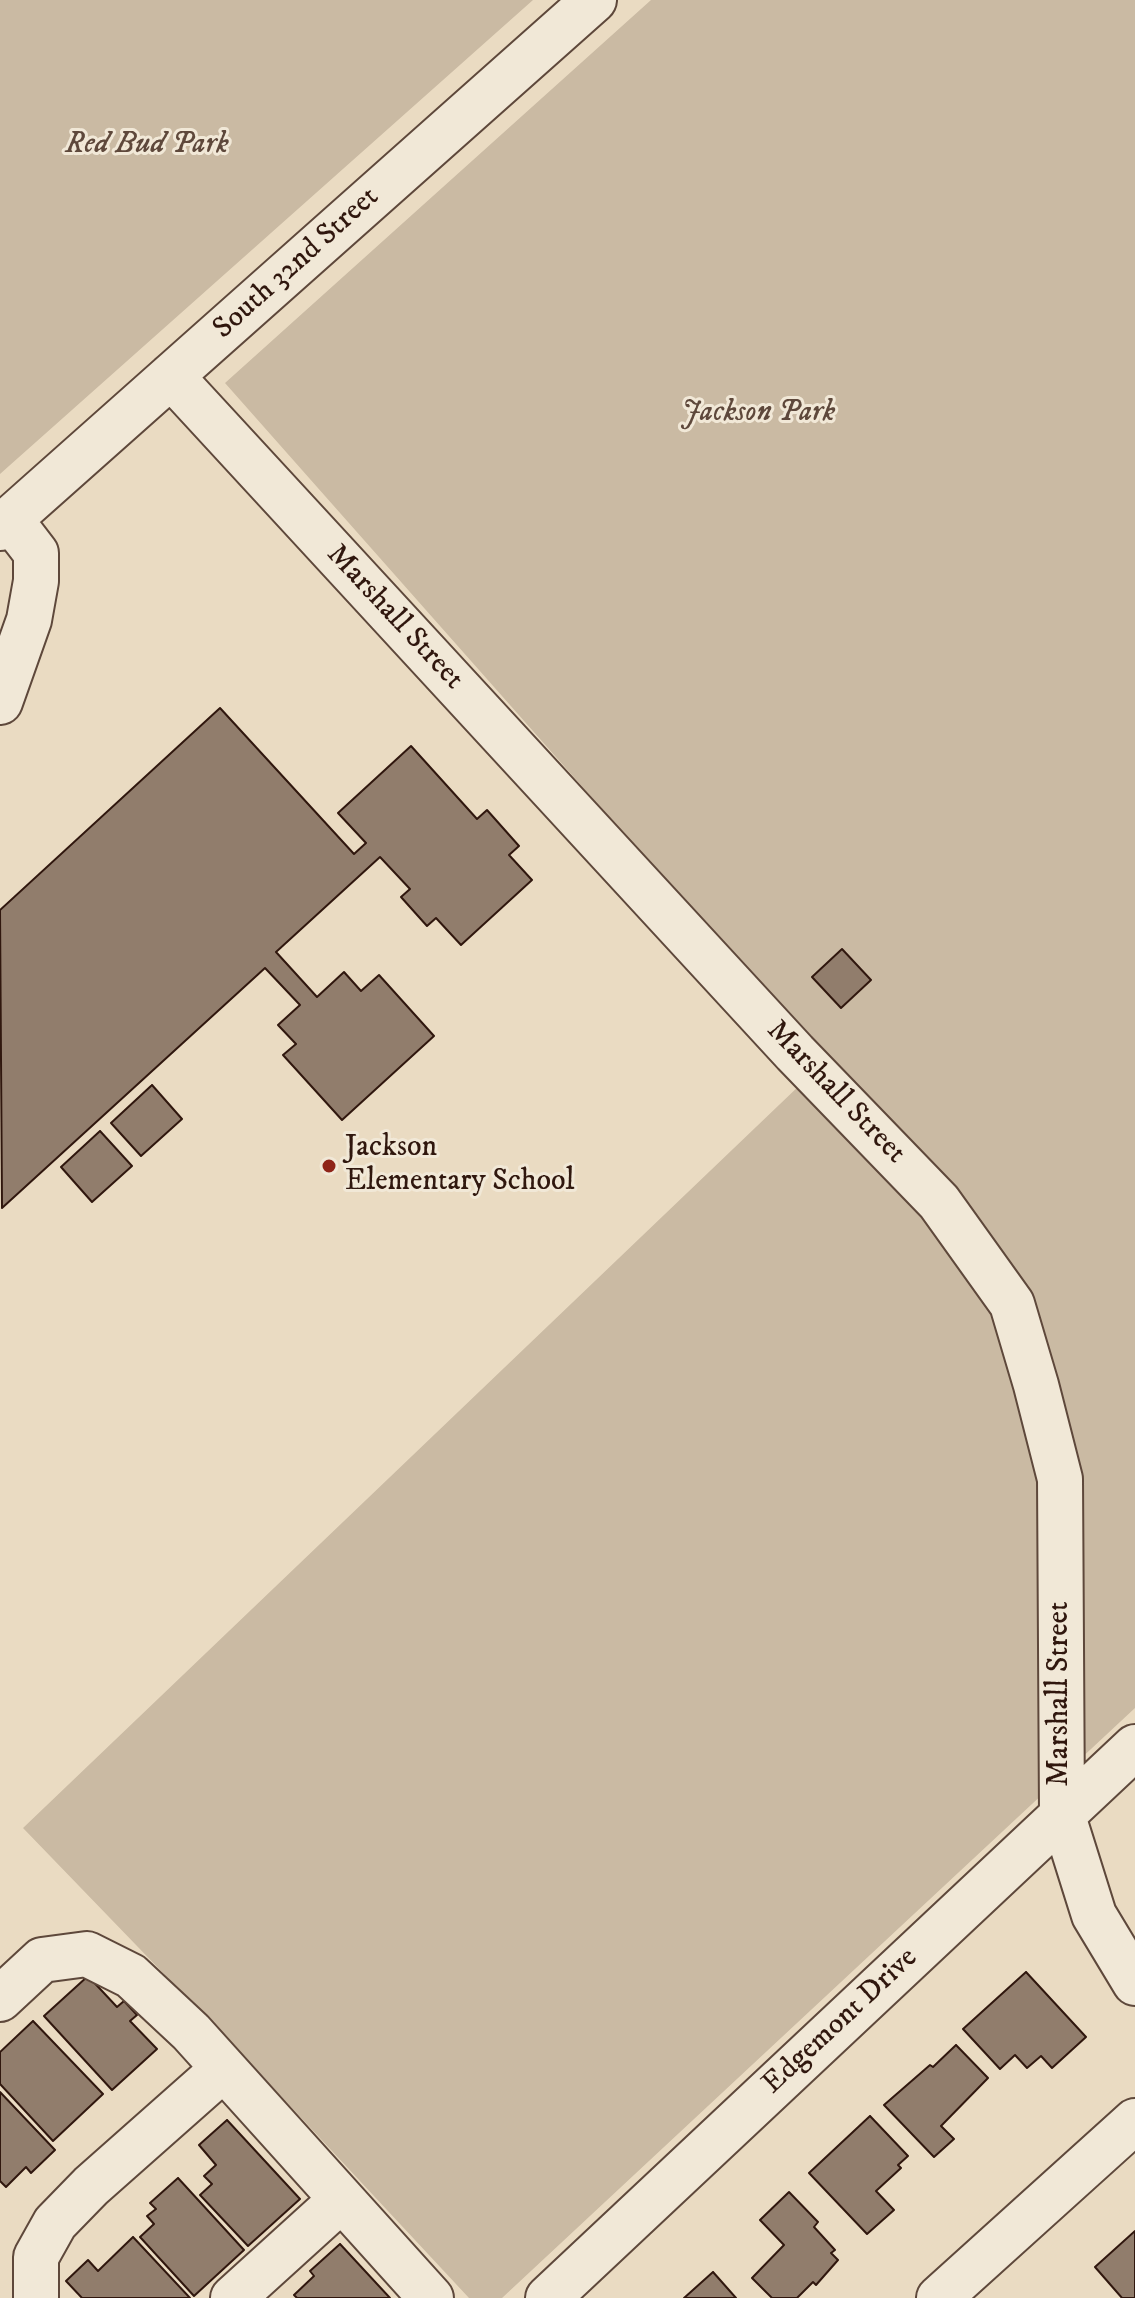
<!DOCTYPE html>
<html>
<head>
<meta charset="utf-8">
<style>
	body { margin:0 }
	canvas { display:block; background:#eadbc2 }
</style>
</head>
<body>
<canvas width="1135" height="2298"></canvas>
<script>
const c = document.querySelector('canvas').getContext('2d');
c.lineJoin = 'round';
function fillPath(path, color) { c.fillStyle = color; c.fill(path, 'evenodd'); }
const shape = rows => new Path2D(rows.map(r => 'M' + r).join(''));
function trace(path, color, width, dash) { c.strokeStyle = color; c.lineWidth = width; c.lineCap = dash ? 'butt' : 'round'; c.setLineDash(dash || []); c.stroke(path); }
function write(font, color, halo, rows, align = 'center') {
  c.font = font + ' "IM FELL DW Pica",serif'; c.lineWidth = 6; c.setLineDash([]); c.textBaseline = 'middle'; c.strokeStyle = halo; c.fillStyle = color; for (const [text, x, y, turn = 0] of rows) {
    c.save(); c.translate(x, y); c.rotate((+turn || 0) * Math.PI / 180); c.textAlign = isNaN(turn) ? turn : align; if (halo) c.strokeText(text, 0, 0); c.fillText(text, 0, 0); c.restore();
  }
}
fillPath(shape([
	[0,0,533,0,0,474],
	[651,0,1135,0,1135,1708,502,2298,469,2298,250,2063,23,1828,825,1061,225,383]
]), '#cabaa3');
const building = shape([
	[220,708,354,854,366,843,338,813,411,746,477,819,487,810,519,846,509,855,532,880,461,945,436,918,427,926,401,897,410,889,380,857,276,952,317,997,344,972,361,991,379,975,434,1036,342,1120,283,1055,296,1044,278,1025,300,1005,265,968,2,1208,0,910,220,708],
	[842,949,871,980,841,1008,812,977,842,949],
	[152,1085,182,1119,141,1156,111,1123,152,1085],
	[100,1131,132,1166,92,1202,61,1167,100,1131],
	[1026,1972,1086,2037,1052,2068,1041,2056,1027,2068,1015,2055,1000,2069,963,2029,1026,1972],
	[88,1976,117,2007,124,2001,137,2015,130,2021,157,2049,112,2090,44,2016,88,1976],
	[33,2021,103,2094,53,2141,0,2084,0,2052,33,2021],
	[956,2045,988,2078,941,2126,954,2139,934,2157,884,2105,930,2065,933,2067,956,2045],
	[0,2092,55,2150,31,2173,26,2167,6,2187,0,2181,0,2092],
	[870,2116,908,2156,898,2165,901,2168,876,2191,894,2210,867,2234,809,2173,870,2116],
	[227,2120,300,2199,248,2246,200,2195,212,2184,204,2176,216,2165,199,2145,227,2120],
	[178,2178,244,2250,194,2296,140,2237,154,2224,147,2216,156,2209,150,2203,178,2178],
	[789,2192,818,2222,814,2227,835,2250,831,2253,838,2260,816,2285,813,2282,797,2298,772,2298,752,2278,784,2245,760,2220,789,2192],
	[1135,2231,1135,2298,1122,2298,1095,2267,1135,2231],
	[133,2237,190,2298,82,2298,66,2281,88,2260,98,2271,133,2237],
	[340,2244,390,2298,297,2298,294,2295,314,2276,310,2271,340,2244],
	[713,2272,736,2298,684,2298,713,2272]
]);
fillPath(building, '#917d6c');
trace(building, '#30170e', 2);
const minor = shape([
	[171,376,795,1053,939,1202,1012,1304,1036,1385,1060,1479,1062,1813,1094,1915,1135,1983],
	[0,528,594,0],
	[0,702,29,620,36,581,36,553,10,519],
	[0,1999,42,1960,87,1954,131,1976,191,2032,431,2298],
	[36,2298,36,2257,55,2223,91,2186,222,2070],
	[233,2298,341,2200],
	[548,2298,1135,1747],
	[939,2298,1135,2121]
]);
trace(minor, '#5e483b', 48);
trace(minor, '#f1e8d7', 44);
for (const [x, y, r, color] of [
	[329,1166,8,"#8f2418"]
]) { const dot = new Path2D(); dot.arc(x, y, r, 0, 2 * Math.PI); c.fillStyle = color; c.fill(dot); trace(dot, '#f1e8d7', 3); }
write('italic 30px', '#5e483b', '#f1e8d7', [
	["Red Bud Park",147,146],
	["Jackson Park",758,414]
]);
write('30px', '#30170e', '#f1e8d7', [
	["South 32nd Street",297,264,-42],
	["Marshall Street",394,618,47],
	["Marshall Street",835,1093,46],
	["Marshall Street",1061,1694,-90],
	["Edgemont Drive",841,2022,-43]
]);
write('30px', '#30170e', '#f1e8d7', [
	["Jackson",345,1149],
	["Elementary School",345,1183]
], 'left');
</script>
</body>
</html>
